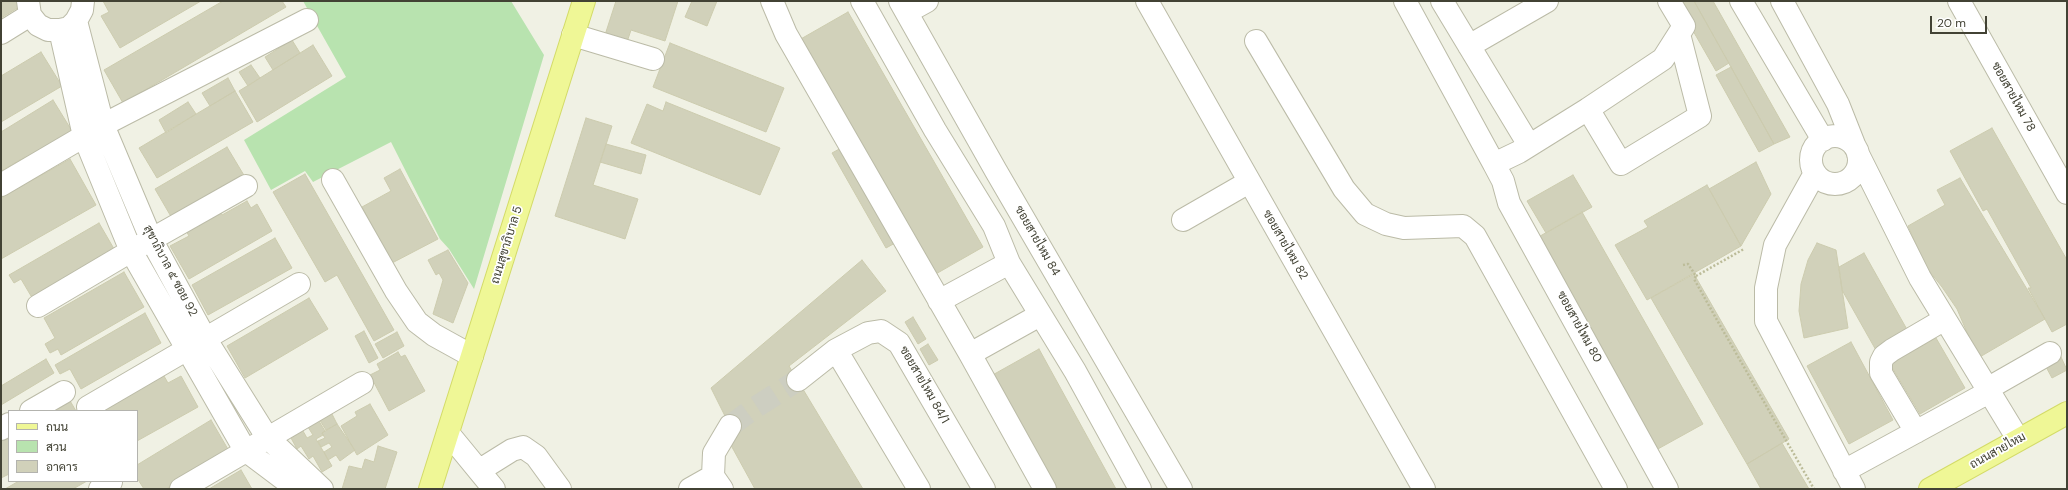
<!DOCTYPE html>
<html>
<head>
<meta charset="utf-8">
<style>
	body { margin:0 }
	#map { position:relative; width:2068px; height:490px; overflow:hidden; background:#f0f1e4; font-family:"DM Sans",Sarabun,sans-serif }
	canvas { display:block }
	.frame { position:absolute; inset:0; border:2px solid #424234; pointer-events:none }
	.legend { position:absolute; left:8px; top:410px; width:130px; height:72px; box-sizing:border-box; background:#fff; border:1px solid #b3b3ae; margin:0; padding:5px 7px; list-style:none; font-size:12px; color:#424234 }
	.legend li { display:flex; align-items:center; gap:8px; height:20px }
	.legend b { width:20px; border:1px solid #b3b3ae }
	.scale { position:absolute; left:1930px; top:16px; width:57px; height:18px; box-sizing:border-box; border:2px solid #424234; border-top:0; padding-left:5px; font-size:12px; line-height:14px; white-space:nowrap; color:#424234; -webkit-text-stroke:3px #fff; paint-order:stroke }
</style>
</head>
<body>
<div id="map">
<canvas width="2068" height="490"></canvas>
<div class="frame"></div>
<ul class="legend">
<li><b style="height:5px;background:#eff796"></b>ถนน</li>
<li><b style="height:11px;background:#b8e3af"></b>สวน</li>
<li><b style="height:11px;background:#d1d1ba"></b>อาคาร</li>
</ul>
<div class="scale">20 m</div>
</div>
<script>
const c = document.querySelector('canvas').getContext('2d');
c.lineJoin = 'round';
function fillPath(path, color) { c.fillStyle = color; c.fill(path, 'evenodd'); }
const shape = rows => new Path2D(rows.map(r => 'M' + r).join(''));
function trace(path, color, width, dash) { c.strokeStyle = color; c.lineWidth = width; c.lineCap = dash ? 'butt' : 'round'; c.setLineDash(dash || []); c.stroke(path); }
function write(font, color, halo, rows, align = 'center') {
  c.font = font + ' "DM Sans",Sarabun,sans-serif'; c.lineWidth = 3.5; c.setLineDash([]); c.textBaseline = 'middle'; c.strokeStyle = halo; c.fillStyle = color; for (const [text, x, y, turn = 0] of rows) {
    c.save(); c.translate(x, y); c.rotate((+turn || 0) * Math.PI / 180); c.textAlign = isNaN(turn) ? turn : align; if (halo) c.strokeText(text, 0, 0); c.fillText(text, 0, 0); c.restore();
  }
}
fillPath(shape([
	[303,1,511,1,544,55,474,289,449,249,440,239,391,142,313,182,305,171,271,190,244,140,346,77]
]), '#b8e3af');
const building = shape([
	[1,1,16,1,19,7,1,18,1,1],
	[103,1,201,1,120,48,101,16,109,12,103,1],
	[223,1,282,1,286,7,123,103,104,70,223,1],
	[616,1,678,1,665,41,631,30,627,42,605,35,616,1],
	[692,1,717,1,707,26,685,17,692,1],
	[1676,1,1694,1,1729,63,1716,71,1676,1],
	[1694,1,1713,1,1790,137,1774,144,1694,1],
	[848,12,983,247,934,275,799,40,848,12],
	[292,40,300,53,273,70,265,57,292,40],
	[670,43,784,88,766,132,653,87,670,43],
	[313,45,332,76,257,122,239,91,313,45],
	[41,52,62,86,1,122,1,76,41,52],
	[251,65,260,78,248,86,239,72,251,65],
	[1731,67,1774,144,1759,152,1716,75,1731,67],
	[228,78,235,91,210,106,202,93,228,78],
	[235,91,253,122,157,178,139,148,235,91],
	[53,100,72,131,31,166,25,157,1,171,1,132,53,100],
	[188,102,196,114,166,133,159,120,188,102],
	[666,102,780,148,760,195,631,143,647,104,663,111,666,102],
	[586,118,612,126,593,185,638,199,625,239,555,216,586,118],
	[1992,128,2067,260,2067,324,2052,332,2028,288,2031,288,1987,209,1983,211,1950,151,1992,128],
	[606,144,646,155,641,174,600,162,606,144],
	[227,147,245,177,173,220,155,189,227,147],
	[843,147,897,242,886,248,832,153,843,147],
	[70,159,96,205,1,259,1,198,70,159],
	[1756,162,1771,194,1741,246,1709,189,1756,162],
	[400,169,438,239,392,263,362,207,391,191,384,178,400,169],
	[305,174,394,330,374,341,337,275,325,282,273,192,305,174],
	[1573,175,1592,207,1546,233,1527,201,1573,175],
	[1960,178,2045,319,1978,358,1957,309,1942,287,1926,267,1908,226,1945,205,1937,190,1960,178],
	[1707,185,1741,246,1647,300,1615,245,1648,227,1644,221,1707,185],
	[247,201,251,208,257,204,272,231,189,279,170,246,189,236,185,229,219,210,222,215,247,201],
	[1582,212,1703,424,1656,450,1535,239,1582,212],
	[99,223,117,254,34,301,21,279,14,283,9,275,99,223],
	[275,238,292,268,208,315,192,285,275,238],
	[1817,243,1836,250,1848,328,1804,338,1799,311,1801,284,1808,260,1817,243],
	[448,250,468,283,453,323,433,314,443,280,439,273,436,275,428,260,448,250],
	[1864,253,1909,333,1877,352,1842,290,1839,267,1864,253],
	[862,260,886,291,789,366,863,489,755,489,727,438,734,434,711,388,862,260],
	[124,272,144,307,61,355,58,349,50,353,45,344,55,338,44,318,124,272],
	[1694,274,1789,439,1747,464,1651,298,1694,274],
	[309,298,328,329,245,378,227,346,309,298],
	[145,313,161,343,81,389,70,369,60,374,55,365,145,313],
	[913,317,926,339,918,344,905,322,913,317],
	[364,331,378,358,369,363,355,336,364,331],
	[397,332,404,346,383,358,375,344,397,332],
	[1936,338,1965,388,1920,414,1890,364,1936,338],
	[1851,342,1893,420,1849,444,1807,366,1851,342],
	[928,344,938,360,929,365,920,349,928,344],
	[1039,349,1116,489,1053,489,989,377,1039,349],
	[398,352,401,357,405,355,425,391,389,411,370,375,380,370,377,364,398,352],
	[2061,357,2067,370,2052,378,2045,365,2061,357],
	[46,359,54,373,1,405,1,386,46,359],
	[164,376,168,383,181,376,198,407,137,441,137,411,97,411,164,376],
	[69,399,76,411,48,411,69,399],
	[370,404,388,435,357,455,341,426,357,416,355,412,370,404],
	[331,412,337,424,326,430,319,419,331,412],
	[317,418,325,431,322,433,323,435,316,439,332,466,322,472,313,456,309,459,301,446,297,449,291,438,303,431,307,438,313,435,306,424,317,418],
	[211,420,229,451,166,489,144,489,137,478,137,465,211,420],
	[337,424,355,450,340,461,336,455,328,460,324,452,332,447,329,443,321,447,318,441,325,438,322,433,337,424],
	[9,434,9,474,1,478,1,438,9,434],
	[1782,443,1809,489,1761,489,1747,464,1782,443],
	[378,446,397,452,385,489,342,489,349,466,362,469,365,459,374,462,378,446],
	[241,470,252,489,209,489,241,470],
	[19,481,87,481,73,489,5,489,19,481]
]);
fillPath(building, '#d1d1ba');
trace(building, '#cccbae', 1);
trace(shape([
	[730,426,753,409,798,380]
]), '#cdcec1', 22, [22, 11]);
const minor = shape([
	[28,1,30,15,38,25,48,30,60,30,69,28,76,21,82,10,83,1],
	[772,1,786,34,970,354,1045,489],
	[862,1,935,130,994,226,1009,263,1075,371,1140,489],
	[900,1,996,171,1181,489],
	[1147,1,1424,489],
	[1405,1,1494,164,1519,152,1588,109,1663,59,1684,26,1669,1],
	[1442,1,1529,145],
	[1741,1,1823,140],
	[1782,1,1838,104,1855,147],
	[1959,1,2067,193],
	[907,12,927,1],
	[76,21,103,125,151,239,205,338,267,437,322,489],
	[60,30,84,136,131,251,245,450,297,489],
	[1,33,30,15],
	[573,35,653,59],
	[1256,41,1344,189,1365,214,1386,224,1404,228,1463,226,1475,236,1616,489],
	[1469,46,1547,1],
	[1588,109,1621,164,1700,116,1679,34],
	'1811 160a24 24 0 1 1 48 0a24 24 0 1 1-48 0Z',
	[1858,154,1920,278,2018,439],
	[1494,164,1503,181,1509,203,1667,489],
	[1815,173,1775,245,1766,288,1766,321,1854,489],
	[333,180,396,291,417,322,434,335,472,356],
	[1,185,103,125,307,20],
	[1183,220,1249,182],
	[939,301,1009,263],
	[38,306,131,251,246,186],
	[836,350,868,333,881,331,899,343,984,489],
	[970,354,1040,315],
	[798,380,836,350,919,489],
	[1987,389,2050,353],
	[88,407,299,284],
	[31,411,64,392],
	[1,429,9,424],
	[1916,432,1881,373,1881,362,1884,356,1892,350,1945,319],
	[448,433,494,489],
	[480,470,512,450,523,447,536,456,560,489],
	[1844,471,1989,392],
	[713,476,714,453,730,426],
	[100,489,111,482],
	[181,489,362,383],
	[690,489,713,476,722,489]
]);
const major = shape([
	[430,489,584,1],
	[1930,489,2067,413]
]);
trace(minor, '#bbbba7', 24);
trace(major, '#d3db68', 24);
trace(shape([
	[1683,265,1688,264,1696,276,1694,279,1717,320,1814,489],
	[1696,276,1744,249]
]), '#bcbc99', 2.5, [2, 2]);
trace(minor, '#fff', 22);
trace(major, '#eff796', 22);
write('12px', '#424234', '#fff', [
	["ซอยสายไหม 78",2013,97,61],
	["ซอยสายไหม 84",1037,241,60],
	["ถนนสุขาภิบาล 5",507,245,-73],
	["ซอยสายไหม 82",1285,245,60],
	["สุขาภิบาล ๕ ซอย 92",170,271,62],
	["ซอยสายไหม 80",1579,327,61],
	["ซอยสายไหม 84/1",924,385,60],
	["ถนนสายไหม",1998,451,-29]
]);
</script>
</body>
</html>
